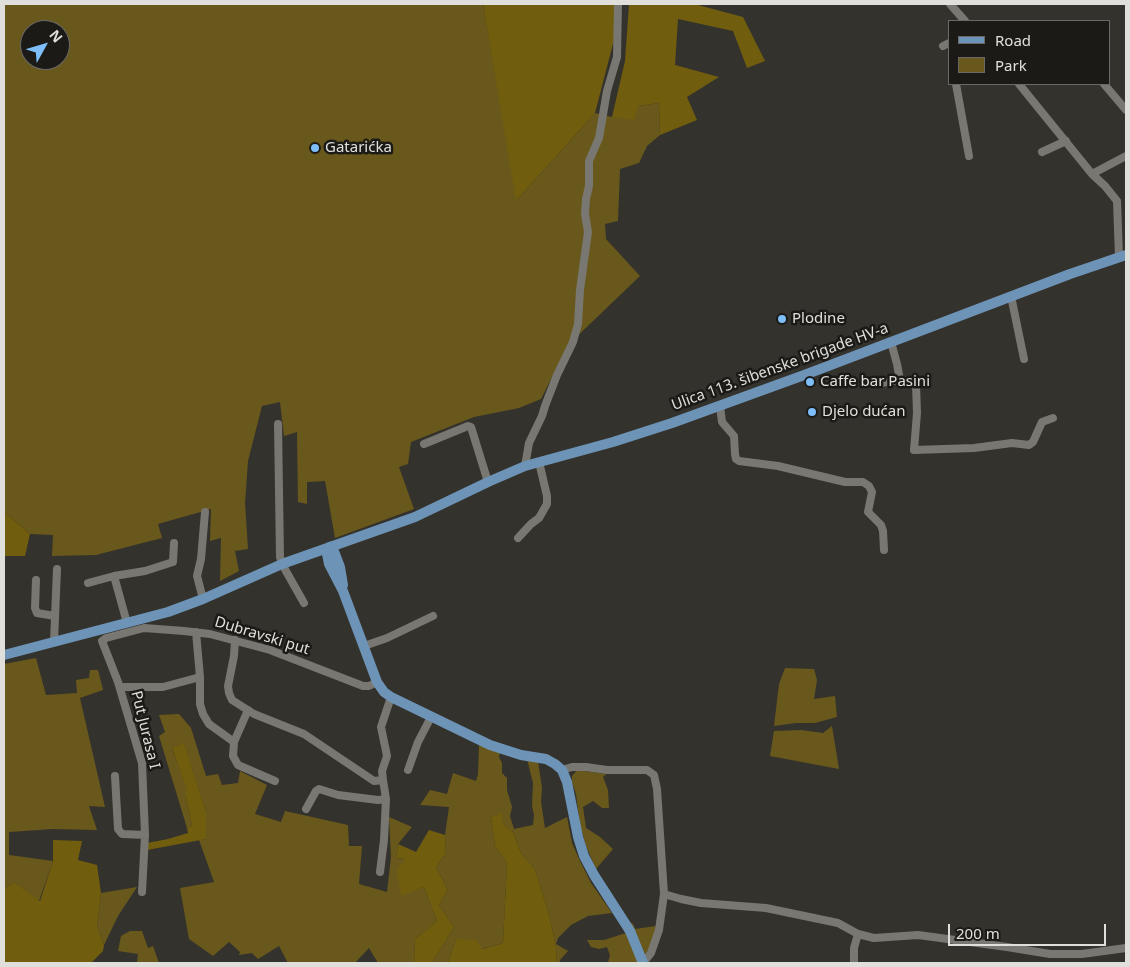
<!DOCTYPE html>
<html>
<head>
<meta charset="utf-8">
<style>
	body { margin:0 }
	#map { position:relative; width:1130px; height:967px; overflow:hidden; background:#34322d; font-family:"Noto Sans",sans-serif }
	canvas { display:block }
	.frame { position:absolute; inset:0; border:5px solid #e0dfdc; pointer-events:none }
	.legend { position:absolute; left:948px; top:20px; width:162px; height:65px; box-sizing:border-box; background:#1b1a17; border:1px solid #6a6966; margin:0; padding:6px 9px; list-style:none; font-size:15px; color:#e0dfdc }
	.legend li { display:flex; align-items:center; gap:10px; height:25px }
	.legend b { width:25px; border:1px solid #6a6966 }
	.north { position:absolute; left:20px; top:20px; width:50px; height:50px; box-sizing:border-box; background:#1b1a17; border:1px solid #6a6966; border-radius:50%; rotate:51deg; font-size:14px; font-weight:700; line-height:20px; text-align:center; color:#e0dfdc }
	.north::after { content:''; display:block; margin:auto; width:18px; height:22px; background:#7dbef9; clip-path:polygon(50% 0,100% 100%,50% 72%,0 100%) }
	.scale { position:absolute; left:948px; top:924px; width:158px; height:22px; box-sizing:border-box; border:2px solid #e0dfdc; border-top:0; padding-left:6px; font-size:15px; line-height:18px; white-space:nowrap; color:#e0dfdc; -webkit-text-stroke:4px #1b1a17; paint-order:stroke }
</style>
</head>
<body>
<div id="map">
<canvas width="1130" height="967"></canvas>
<div class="frame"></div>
<ul class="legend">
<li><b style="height:6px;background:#6d94b7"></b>Road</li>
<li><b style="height:14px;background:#69581b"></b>Park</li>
</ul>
<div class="north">N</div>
<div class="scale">200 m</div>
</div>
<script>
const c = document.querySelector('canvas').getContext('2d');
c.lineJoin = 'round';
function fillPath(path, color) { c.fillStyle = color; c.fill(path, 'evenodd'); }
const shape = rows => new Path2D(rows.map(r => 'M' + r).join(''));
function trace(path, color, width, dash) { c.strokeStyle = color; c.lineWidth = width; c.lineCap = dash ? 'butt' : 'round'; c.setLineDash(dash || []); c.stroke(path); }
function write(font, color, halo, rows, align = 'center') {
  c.font = font + ' "Noto Sans",sans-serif'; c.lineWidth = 5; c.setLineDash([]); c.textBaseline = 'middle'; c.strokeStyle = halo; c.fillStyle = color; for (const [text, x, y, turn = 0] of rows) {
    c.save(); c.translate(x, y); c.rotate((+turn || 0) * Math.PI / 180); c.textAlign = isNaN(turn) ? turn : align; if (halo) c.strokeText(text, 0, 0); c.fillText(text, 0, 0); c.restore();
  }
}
fillPath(shape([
	[4,4,483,4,517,200,595,113,612,117,638,106,659,103,660,135,647,146,639,163,620,169,618,221,605,224,606,239,640,276,568,345,541,399,519,408,474,417,411,442,408,464,399,467,414,509,335,538,325,481,307,482,307,504,298,502,297,432,284,436,280,402,262,406,248,461,245,503,248,549,235,551,239,571,220,581,221,538,210,541,211,509,158,524,162,538,96,555,52,556,53,535,30,534,4,512],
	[30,30,60,30,60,60,30,60],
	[36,658,46,695,77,693,76,680,89,678,90,670,98,670,103,690,80,698,105,807,89,806,97,830,53,829,9,832,9,855,53,861,39,901,14,882,4,889,4,664],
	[785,668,814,669,817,680,814,699,835,696,837,717,815,723,796,723,774,726,779,684],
	[179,714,191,728,206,776,218,774,222,785,238,783,240,771,267,785,255,814,281,822,285,811,348,825,349,846,362,846,359,884,387,892,391,857,389,817,412,827,398,844,396,858,407,859,401,895,424,887,437,921,415,939,414,963,378,963,369,948,355,963,288,963,279,946,258,959,252,953,239,955,240,952,229,942,213,956,189,939,180,888,214,882,199,840,206,839,206,812,184,744,172,749,187,787,186,797,192,826,187,828,159,736,165,732,159,715],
	[832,726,839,769,770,756,774,731,801,730,823,733],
	[479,745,500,753,499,757,502,763,502,773,507,778,507,790,512,807,510,816,514,829,533,825,534,815,532,806,533,783,527,759,538,761,542,788,541,802,545,828,567,817,572,843,580,861,591,883,612,913,588,916,571,925,558,938,556,944,568,951,560,960,560,963,557,963,556,947,549,914,535,869,521,853,513,832,501,824,503,814,491,817,495,846,507,863,503,943,481,949,456,939,448,963,432,963,454,927,439,905,448,890,436,867,446,853,445,835,449,807,420,805,430,790,447,794,453,773,476,781,478,774],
	[577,770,606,774,603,777,608,790,609,808,602,808,593,801,583,807,586,828,600,837,613,849,596,869,586,846,580,825,576,794,572,782,572,776],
	[137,887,118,916,104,945,97,926,101,893],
	[630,922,633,924,635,929,656,926,651,946,646,954,643,952],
	[130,931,142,931,148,948,153,946,159,963,137,963,138,954,118,951,121,936],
	[626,933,638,963,608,963,610,955,607,947,599,949,591,947,587,940,604,940]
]), '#69581b');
fillPath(shape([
	[483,4,614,4,614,40,595,113,516,201],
	[629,4,700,4,698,5,743,17,765,61,747,68,733,31,678,19,675,65,719,77,687,97,697,120,660,135,659,103,638,106,634,120,612,117,625,61],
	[4,512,30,534,25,556,4,556],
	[184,743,206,812,206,839,147,850,147,843,168,839,188,833,187,828,192,826,186,797,186,787,172,748],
	[503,813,502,824,513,832,521,853,535,869,549,914,556,947,557,963,448,963,456,939,476,940,482,949,503,943,507,863,495,846,491,817],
	[429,830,445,835,446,853,436,867,448,890,439,905,454,927,432,963,414,963,415,939,437,921,424,887,401,896,397,869,406,859,396,858,398,844,416,852],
	[53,840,82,841,78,860,97,865,101,893,97,926,104,945,103,951,91,963,4,963,4,889,14,882,40,901,53,861]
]), '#715d0e');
trace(shape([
	[950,4,965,21],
	[943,46,949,43],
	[956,84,969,156],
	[1019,84,1092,174,1105,186,1117,201,1119,257],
	[1104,84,1126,110],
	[1042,152,1066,141],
	[1092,174,1126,156],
	[1011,296,1024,359],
	[891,342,897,364,900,380],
	[881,383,900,380,912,381,916,384,917,413,914,450,974,448,1012,443,1029,445,1033,442,1042,422,1053,418],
	[720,406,722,422,734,436,735,454,736,459,739,461,778,466,845,482,863,482,869,486,872,492,868,512,881,525,883,531,884,550],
	[278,424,280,557,282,564,304,603],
	[424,444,468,426,471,427,488,482],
	[525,466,529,443,542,416,545,406,557,375,573,342,578,324,580,290,588,232,585,214,586,199,589,186,589,161,599,138,607,91,617,57,618,4],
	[518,538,531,524,539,518,547,504,547,496,539,462],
	[114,576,127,623],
	[36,580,35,608,37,613,55,616],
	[88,583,114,576,145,571,173,562,174,543],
	[203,599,197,576,201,559,205,512],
	[196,632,200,677,200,704,203,714,209,724,234,742],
	[235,640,234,656,228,686,229,693,232,700,254,714,304,734,374,781,383,780,382,771,387,756,381,727,391,697],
	[54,642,57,569],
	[364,646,387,638,433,616],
	[120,687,163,687,200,677],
	[248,710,234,742,233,756,238,765,275,781],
	[408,770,418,742,431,717],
	[562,770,572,767,586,767,607,770,647,770,654,775,657,789,664,894,659,930,651,953,643,963],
	[115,776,118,829,122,834,145,835],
	[306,809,316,791,319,789,338,795,378,800,386,799],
	[380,872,384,840,386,799,383,780],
	[142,892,145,835,142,763,118,682,102,641,106,638,144,628,184,631,210,634,270,650,363,686,369,686,377,682],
	[664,894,681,899,701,903,766,908,838,923,858,934,874,938,918,935,1007,947,1050,954,1082,954,1126,948],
	[854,963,854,948,858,934]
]), '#797771', 8);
trace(shape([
	[332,546,340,567,343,585],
	[329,547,327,554,329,564,343,591,377,682,384,692,391,697,490,745,521,755,546,759,555,764,562,770,567,782,578,837,584,856,594,875,630,931,643,963],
	[4,655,168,612,203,599,282,564,415,517,488,482,525,466,613,442,672,423,807,374,1070,274,1126,255]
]), '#6d94b7', 10);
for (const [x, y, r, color] of [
	[315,148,5,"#7dbef9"],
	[782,319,5,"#7dbef9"],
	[810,382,5,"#7dbef9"],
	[812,412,5,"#7dbef9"]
]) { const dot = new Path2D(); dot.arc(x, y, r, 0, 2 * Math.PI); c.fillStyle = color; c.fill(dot); trace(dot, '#1b1a17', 2); }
write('15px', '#e0dfdc', '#1b1a17', [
	["Gatarićka",325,148],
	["Plodine",792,319],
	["Caffe bar Pasini",820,382],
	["Djelo dućan",822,412]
], 'left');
write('15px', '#e0dfdc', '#1b1a17', [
	["Ulica 113. šibenske brigade HV-a",780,367,-20],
	["Dubravski put",262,636,17],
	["Put Jurasa I",145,730,76]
]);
</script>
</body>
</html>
